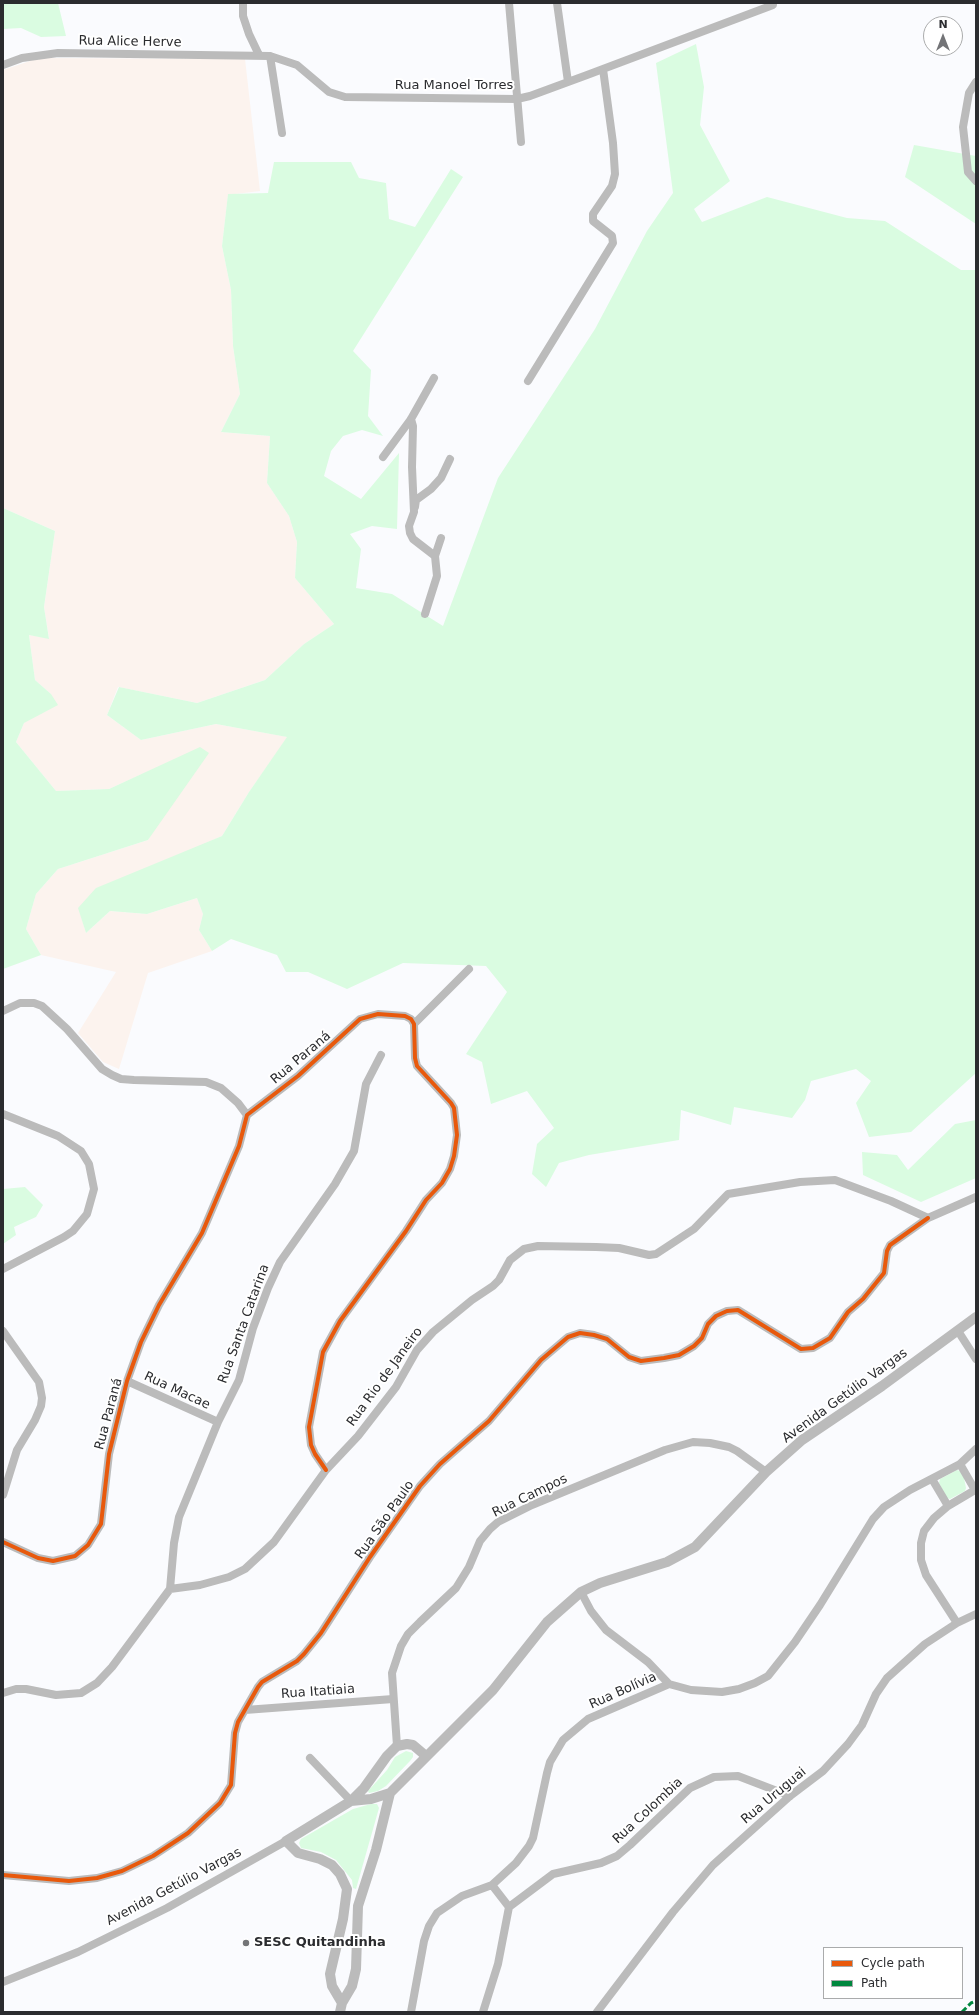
<!DOCTYPE html>
<html>
<head>
<meta charset="utf-8">
<style>
	body { margin:0 }
	#map { position:relative; width:979px; height:2015px; overflow:hidden; background:#fafbfe; font-family:"DejaVu Sans",sans-serif }
	canvas { display:block }
	.frame { position:absolute; inset:0; border:4px solid #2b2c2f; pointer-events:none }
	.legend { position:absolute; left:823px; top:1947px; width:140px; height:52px; box-sizing:border-box; background:#fff; border:1px solid #aaabac; margin:0; padding:5px 7px; list-style:none; font-size:12px; color:#2b2c2f }
	.legend li { display:flex; align-items:center; gap:8px; height:20px }
	.legend b { width:20px; border:1px solid #aaabac }
	.north { position:absolute; left:923px; top:16px; width:40px; height:40px; box-sizing:border-box; background:#fff; border:1px solid #aaabac; border-radius:50%; rotate:0deg; font-size:11px; font-weight:700; line-height:16px; text-align:center; color:#2b2c2f }
	.north::after { content:''; display:block; margin:auto; width:14px; height:18px; background:#737477; clip-path:polygon(50% 0,100% 100%,50% 72%,0 100%) }
</style>
</head>
<body>
<div id="map">
<canvas width="979" height="2015"></canvas>
<div class="frame"></div>
<ul class="legend">
<li><b style="height:5px;background:#e8590c"></b>Cycle path</li>
<li><b style="height:5px;background:#00873e"></b>Path</li>
</ul>
<div class="north">N</div>
</div>
<script>
const c = document.querySelector('canvas').getContext('2d');
c.lineJoin = 'round';
function fillPath(path, color) { c.fillStyle = color; c.fill(path, 'evenodd'); }
const shape = rows => new Path2D(rows.map(r => 'M' + r).join(''));
function trace(path, color, width, dash) { c.strokeStyle = color; c.lineWidth = width; c.lineCap = dash ? 'butt' : 'round'; c.setLineDash(dash || []); c.stroke(path); }
function write(font, color, halo, rows, align = 'center') {
  c.font = font + ' "DejaVu Sans",sans-serif'; c.lineWidth = 4; c.setLineDash([]); c.textBaseline = 'middle'; c.strokeStyle = halo; c.fillStyle = color; for (const [text, x, y, turn = 0] of rows) {
    c.save(); c.translate(x, y); c.rotate((+turn || 0) * Math.PI / 180); c.textAlign = isNaN(turn) ? turn : align; if (halo) c.strokeText(text, 0, 0); c.fillText(text, 0, 0); c.restore();
  }
}
fillPath(shape([
	[39,58,245,59,260,191,228,195,222,246,231,290,233,346,240,394,221,432,270,436,267,483,289,516,297,542,295,578,334,624,304,644,265,680,197,703,118,687,107,715,141,740,216,724,288,737,249,792,222,836,182,854,79,908,86,933,110,911,147,914,197,898,203,914,199,930,212,951,148,973,119,1069,103,1062,78,1033,116,972,41,955,26,929,36,894,58,869,148,840,200,748,109,789,56,791,16,742,24,723,51,694,35,680,29,635,49,638,44,607,55,531,3,508,3,70]
]), '#fcf3ee');
fillPath(shape([
	[3,3,58,3,66,36,41,37,21,28,3,29],
	[696,44,704,87,700,125,730,181,694,209,702,222,767,197,847,218,885,221,961,270,976,270,976,1073,911,1132,869,1137,856,1103,871,1081,856,1069,811,1081,805,1100,792,1118,734,1107,731,1125,681,1110,679,1140,589,1155,559,1163,546,1187,532,1174,537,1144,554,1128,527,1091,491,1104,482,1062,466,1054,507,992,486,966,403,963,347,989,308,972,286,972,277,955,231,939,212,951,199,930,203,914,197,898,147,914,110,911,86,933,78,908,96,888,222,836,249,792,287,737,216,724,141,740,107,715,119,687,197,703,265,680,304,644,334,624,295,578,297,542,289,516,267,483,270,436,221,432,240,394,233,346,231,290,222,246,228,194,268,193,274,162,351,162,359,178,386,183,389,219,415,227,451,169,463,177,353,351,371,370,368,416,383,436,362,430,343,436,331,451,324,476,361,499,399,453,397,529,372,526,350,534,361,549,356,588,392,594,443,626,498,478,595,329,647,231,673,193,656,63],
	[914,145,976,156,976,224,905,177],
	[3,508,55,531,44,607,49,639,29,635,35,680,51,694,58,705,24,723,16,742,56,791,109,789,200,747,209,753,148,840,58,869,36,894,26,929,41,955,3,969],
	[976,1120,976,1178,921,1202,863,1175,862,1152,897,1155,908,1170,955,1124],
	[25,1187,43,1205,36,1217,14,1227,16,1235,3,1244,3,1189],
	[957,1470,960,1471,964,1478,966,1488,965,1491,950,1499,947,1498,939,1483,940,1479],
	[406,1751,413,1753,413,1757,410,1761,386,1786,378,1791,369,1793,368,1791,387,1770,395,1757],
	[371,1804,377,1804,379,1808,356,1889,353,1888,352,1880,336,1860,321,1852,301,1848,299,1843,301,1839,353,1809]
]), '#dafce1');
trace(shape([
	[243,3,243,16,249,34,259,55],
	[509,3,521,142],
	[557,3,568,82],
	[270,56,282,133],
	[3,65,22,58,58,53,270,56,297,65,329,92,345,97,517,99,530,96,587,75,773,5,773,3],
	[976,82,969,93,963,127,968,172,976,181],
	[528,381,613,243,612,236,593,221,593,214,612,186,615,174,613,143,603,69],
	[411,419,413,426,412,467,414,512,409,526,410,533,413,539,435,556],
	[383,457,411,419,434,378],
	[415,507,416,500,431,489,441,478,450,459],
	[425,614,437,576,435,556,441,538],
	[3,1011,20,1003,34,1003,42,1006,67,1029,102,1069,112,1075,121,1079,134,1080,206,1082,221,1088,238,1103,247,1115],
	[414,1024,469,969],
	[3,1114,58,1136,81,1151,89,1164,94,1189,87,1214,73,1231,64,1237,3,1269],
	[3,1331,39,1382,42,1398,41,1406,35,1420,17,1450,3,1495],
	[958,1331,976,1359],
	[127,1381,218,1422],
	[960,1464,976,1449],
	[948,1506,934,1518,924,1531,921,1543,921,1560,926,1575,957,1623],
	[3,1542,38,1558,53,1561,75,1556,88,1545,101,1524,109,1454,127,1381,141,1342,159,1305,202,1233,239,1146,247,1115,298,1076,360,1019,378,1014,405,1016,411,1019,414,1024,415,1058,417,1066,451,1103,454,1108,457,1135,454,1156,450,1169,442,1183,426,1200,406,1231,340,1321,323,1352,309,1427,311,1445,315,1454,326,1470],
	[170,1589,174,1543,179,1517,218,1422,239,1380,253,1328,268,1288,280,1262,335,1184,354,1151,366,1084,381,1055],
	[581,1592,591,1611,606,1630,648,1662,669,1684],
	[3,1693,16,1689,26,1689,56,1695,81,1693,97,1683,112,1667,170,1589,200,1585,229,1577,245,1569,274,1542,326,1470,358,1436,396,1387,417,1350,433,1332,472,1300,493,1286,499,1280,510,1260,524,1249,538,1246,596,1247,619,1248,649,1255,656,1254,694,1229,728,1194,800,1182,835,1180,891,1201,928,1218,976,1197],
	[245,1710,393,1699],
	[397,1746,392,1673,401,1646,408,1634,420,1622,456,1588,469,1567,480,1541,490,1529,498,1522,532,1505,665,1450,693,1442,710,1443,729,1447,737,1451,766,1472],
	[310,1758,351,1801],
	[3,1875,69,1881,97,1878,122,1871,153,1856,188,1833,220,1803,231,1785,235,1733,238,1722,258,1687,262,1682,297,1661,304,1654,321,1633,370,1557,420,1486,440,1464,489,1421,541,1360,568,1337,580,1333,594,1335,607,1339,629,1357,641,1361,664,1358,679,1355,694,1346,702,1338,708,1324,716,1316,727,1311,738,1310,801,1349,813,1348,830,1338,848,1312,863,1299,884,1273,887,1251,890,1245,928,1218],
	[492,1885,516,1863,529,1846,533,1838,547,1773,550,1762,563,1740,588,1719,669,1684,691,1690,722,1692,739,1689,755,1683,768,1676,795,1642,820,1605,873,1519,884,1507,910,1490,960,1464,975,1490,948,1506,932,1479],
	[3,1982,78,1952,167,1908,286,1841],
	[411,2012,424,1941,429,1926,437,1913,462,1896,492,1885,509,1907,553,1874,601,1863,617,1856,630,1845,690,1788,714,1777,738,1776,790,1796],
	[483,2012,498,1964,509,1907],
	[597,2012,673,1912,713,1865,790,1796,823,1771,848,1744,862,1725,876,1694,887,1678,925,1644,957,1623,976,1614]
]), '#bbb', 8);
trace(shape([
	[351,1801,371,1799,390,1793,493,1690,547,1622,581,1592,600,1583,667,1562,695,1547,766,1472,802,1440,882,1386,976,1317],
	[342,2003,332,1986,330,1974,343,1919,347,1889,340,1874,332,1865,320,1859,298,1853,286,1841,351,1801,364,1788,387,1756,397,1746,407,1744,413,1745,426,1756],
	[340,2012,342,2003,352,1986,356,1969,358,1906,376,1850,390,1793]
]), '#bbb', 10);
trace(shape([
	[962,2012,971,2003,976,2001]
]), '#00873e', 3, [6, 3]);
trace(shape([
	[3,1542,38,1558,53,1561,75,1556,88,1545,101,1524,109,1454,127,1381,141,1342,159,1305,202,1233,239,1146,247,1115,298,1076,360,1019,378,1014,405,1016,411,1019,414,1024,415,1058,417,1066,451,1103,454,1108,457,1135,454,1156,450,1169,442,1183,426,1200,406,1231,340,1321,323,1352,309,1427,311,1445,315,1454,326,1470],
	[3,1875,69,1881,97,1878,122,1871,153,1856,188,1833,220,1803,231,1785,235,1733,238,1722,258,1687,262,1682,297,1661,304,1654,321,1633,370,1557,420,1486,440,1464,489,1421,541,1360,568,1337,580,1333,594,1335,607,1339,629,1357,641,1361,664,1358,679,1355,694,1346,702,1338,708,1324,716,1316,727,1311,738,1310,801,1349,813,1348,830,1338,848,1312,863,1299,884,1273,887,1251,890,1245,928,1218]
]), '#e8590c', 4);
for (const [x, y, r, color] of [
	[246,1943,4,"#737477"]
]) { const dot = new Path2D(); dot.arc(x, y, r, 0, 2 * Math.PI); c.fillStyle = color; c.fill(dot); trace(dot, '#fff', 1.5); }
write('13px', '#2b2c2f', '#fff', [
	["Rua Alice Herve",130,42,1],
	["Rua Manoel Torres",454,86],
	["Rua Paraná",301,1058,-40],
	["Rua Santa Catarina",244,1324,-70],
	["Rua Rio de Janeiro",385,1377,-54],
	["Rua Macae",177,1391,25],
	["Avenida Getúlio Vargas",845,1396,-36],
	["Rua Paraná",109,1414,-75],
	["Rua Campos",530,1496,-26],
	["Rua São Paulo",385,1520,-55],
	["Rua Bolívia",623,1691,-24],
	["Rua Itatiaia",318,1692,-4],
	["Rua Uruguai",774,1796,-40],
	["Rua Colombia",648,1811,-43],
	["Avenida Getúlio Vargas",174,1887,-28]
]);
write('bold 13px', '#2b2c2f', '#fff', [
	["SESC Quitandinha",254,1943]
], 'left');
</script>
</body>
</html>
